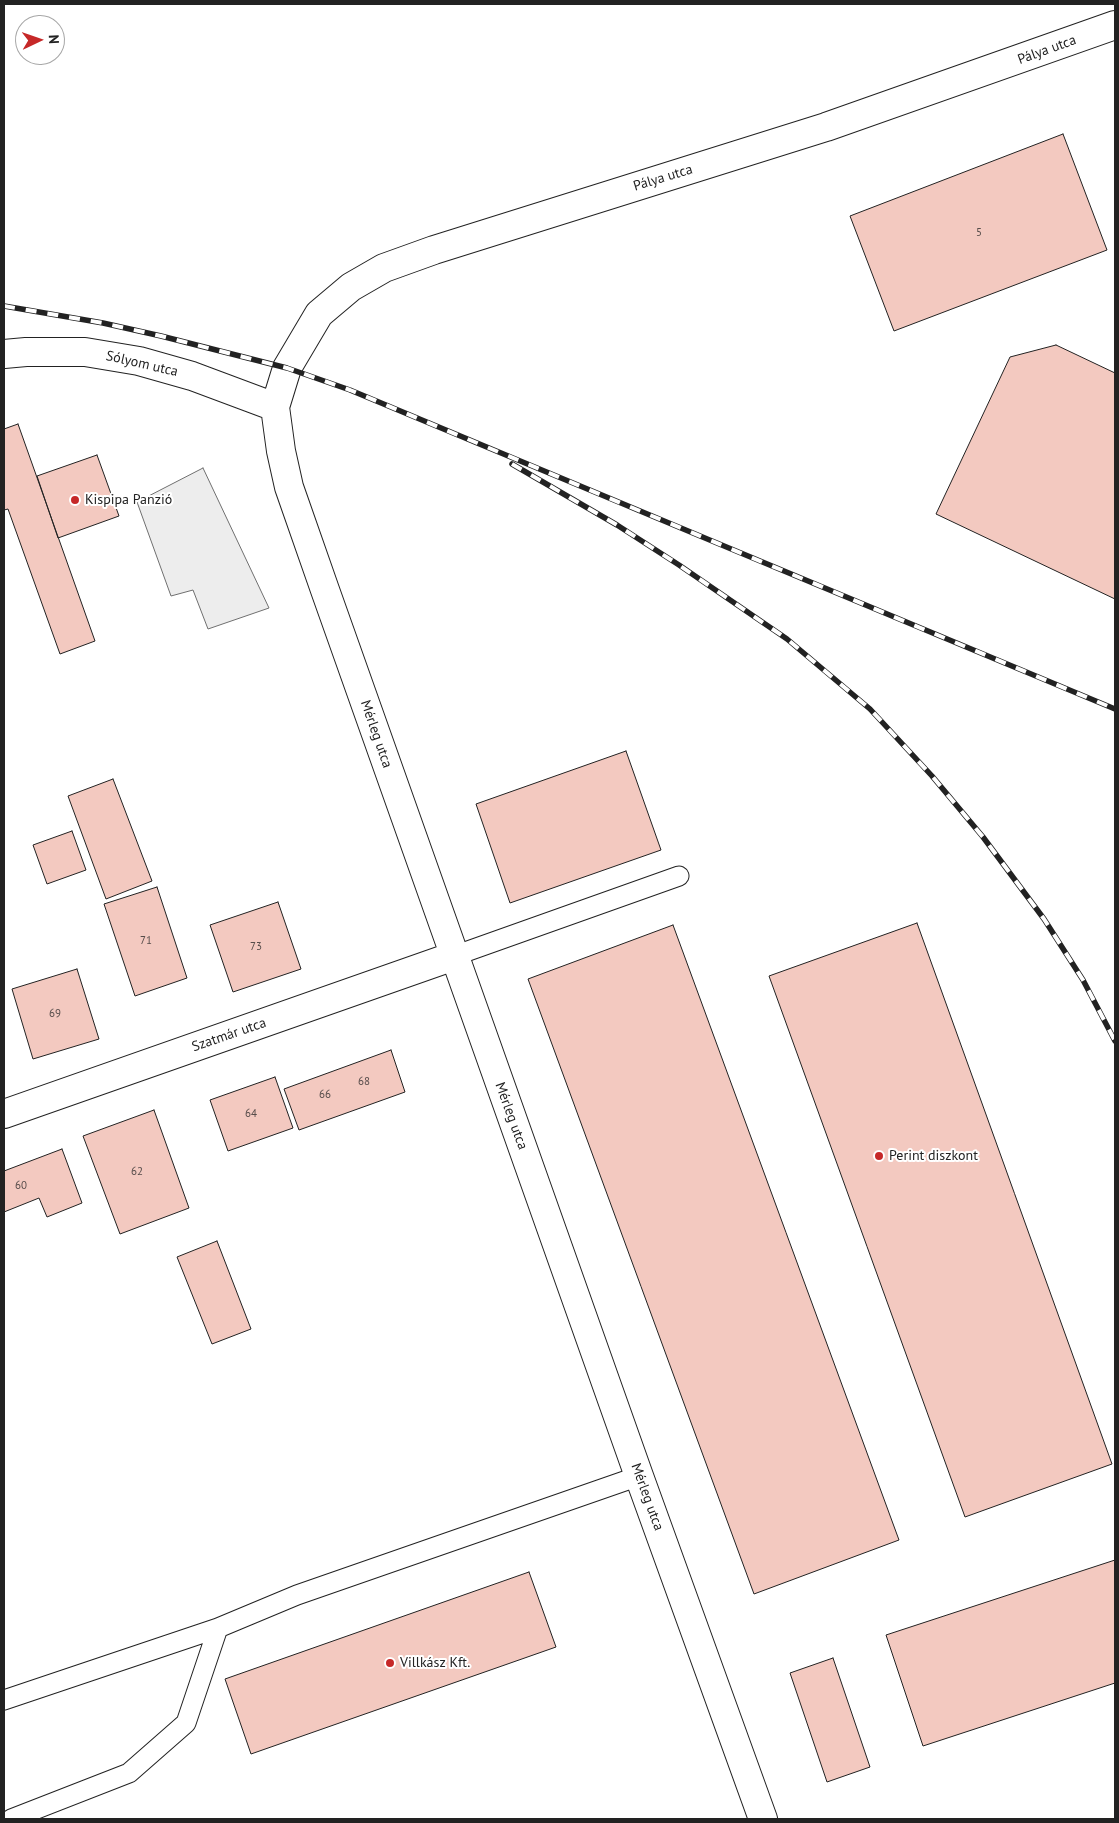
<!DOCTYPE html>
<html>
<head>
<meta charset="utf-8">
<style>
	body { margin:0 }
	#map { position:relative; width:1119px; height:1823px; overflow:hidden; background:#fff; font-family:"PT Sans",sans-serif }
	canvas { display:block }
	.frame { position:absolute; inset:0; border:5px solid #222; pointer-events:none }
	.north { position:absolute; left:15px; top:15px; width:50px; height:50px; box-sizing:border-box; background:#fff; border:1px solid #a7a7a7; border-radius:50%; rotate:87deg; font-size:14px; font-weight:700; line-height:20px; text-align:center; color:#222 }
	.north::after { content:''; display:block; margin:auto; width:18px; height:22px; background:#c62828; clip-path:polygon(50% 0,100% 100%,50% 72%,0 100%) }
</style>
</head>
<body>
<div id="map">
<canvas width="1119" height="1823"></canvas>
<div class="frame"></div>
<div class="north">N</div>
</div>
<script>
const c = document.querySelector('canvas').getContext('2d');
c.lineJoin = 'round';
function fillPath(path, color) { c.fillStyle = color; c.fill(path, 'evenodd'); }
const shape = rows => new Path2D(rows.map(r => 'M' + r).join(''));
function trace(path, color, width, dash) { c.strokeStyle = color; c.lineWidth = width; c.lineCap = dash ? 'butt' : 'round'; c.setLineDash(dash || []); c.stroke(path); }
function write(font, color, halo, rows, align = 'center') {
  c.font = font + ' "PT Sans",sans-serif'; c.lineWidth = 4; c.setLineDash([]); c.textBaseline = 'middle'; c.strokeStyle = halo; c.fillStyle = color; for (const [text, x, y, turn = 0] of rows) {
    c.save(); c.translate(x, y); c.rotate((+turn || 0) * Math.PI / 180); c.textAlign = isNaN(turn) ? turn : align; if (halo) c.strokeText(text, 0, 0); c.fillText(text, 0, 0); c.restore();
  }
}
const parking = shape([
	[203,468,269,608,208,629,193,590,171,596,137,502,203,468]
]);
fillPath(parking, '#ededed');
trace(parking, '#6f6f6f', 1);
const building = shape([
	[1063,134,1107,250,894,331,850,216,1063,134],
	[1056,345,1115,373,1115,599,936,514,1010,357,1056,345],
	[18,424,95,641,60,654,8,509,4,510,4,429,18,424],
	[97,455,119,516,58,538,37,476,97,455],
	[626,751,661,850,510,903,476,804,626,751],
	[113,779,152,881,106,899,68,796,113,779],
	[72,831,86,870,47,884,33,845,72,831],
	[157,887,187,978,135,996,104,904,157,887],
	[278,902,301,969,233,992,210,925,278,902],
	[917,923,1112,1464,965,1517,769,976,917,923],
	[673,925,899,1540,754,1594,528,979,673,925],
	[77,969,99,1039,33,1059,12,989,77,969],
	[391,1050,405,1092,299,1130,284,1089,391,1050],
	[275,1077,293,1128,228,1151,210,1100,275,1077],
	[154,1110,189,1208,120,1234,83,1136,154,1110],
	[62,1149,82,1203,47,1217,39,1198,4,1212,4,1171,62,1149],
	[217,1241,251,1329,212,1344,177,1257,217,1241],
	[1115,1560,1115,1683,923,1746,886,1635,1115,1560],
	[529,1572,556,1647,251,1754,225,1679,529,1572],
	[833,1658,870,1767,827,1782,790,1673,833,1658]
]);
fillPath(building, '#f3c9c0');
trace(building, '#222', 1);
const service = shape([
	[454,956,679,876],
	[4,1700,218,1628,297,1595,639,1476],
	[11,1819,129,1773,186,1723,218,1628]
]);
const minor = shape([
	[4,354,26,352,85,352,139,361,192,376,275,407],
	[4,1114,454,956],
	[763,1819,639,1476,325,590,289,487,281,451,275,407,287,368,319,314,351,287,384,268,434,250,826,127,1115,25]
]);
trace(service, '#222', 21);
trace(minor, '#222', 30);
trace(service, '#fff', 19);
trace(minor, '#fff', 28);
const rail = shape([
	[4,306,103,323,161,336,287,368,350,390,1115,709],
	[512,464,617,525,679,565,787,639,870,709,932,776,983,837,1044,919,1083,980,1115,1041]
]);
trace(rail, '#222', 5.5);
trace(rail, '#fff', 4, [11]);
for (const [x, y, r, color] of [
	[75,500,5,"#c62828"],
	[879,1156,5,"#c62828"],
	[390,1663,5,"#c62828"]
]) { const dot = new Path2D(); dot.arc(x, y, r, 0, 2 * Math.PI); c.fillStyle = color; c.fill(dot); trace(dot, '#fff', 2); }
write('11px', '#564c4a', null, [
	["5",979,233],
	["71",146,941],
	["73",256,947],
	["69",55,1014],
	["68",364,1082],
	["66",325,1095],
	["64",251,1114],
	["62",137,1172],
	["60",21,1186]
]);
write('14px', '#222', '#fff', [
	["Pálya utca",1047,50,-20],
	["Pálya utca",663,178,-17],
	["Sólyom utca",142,364,13],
	["Mérleg utca",376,734,71],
	["Szatmár utca",229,1035,-19],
	["Mérleg utca",511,1116,70],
	["Mérleg utca",647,1497,70]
]);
write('14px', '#222', '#fff', [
	["Kispipa Panzió",85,500],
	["Perint diszkont",889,1156],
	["Villkász Kft.",400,1663]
], 'left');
</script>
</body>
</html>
